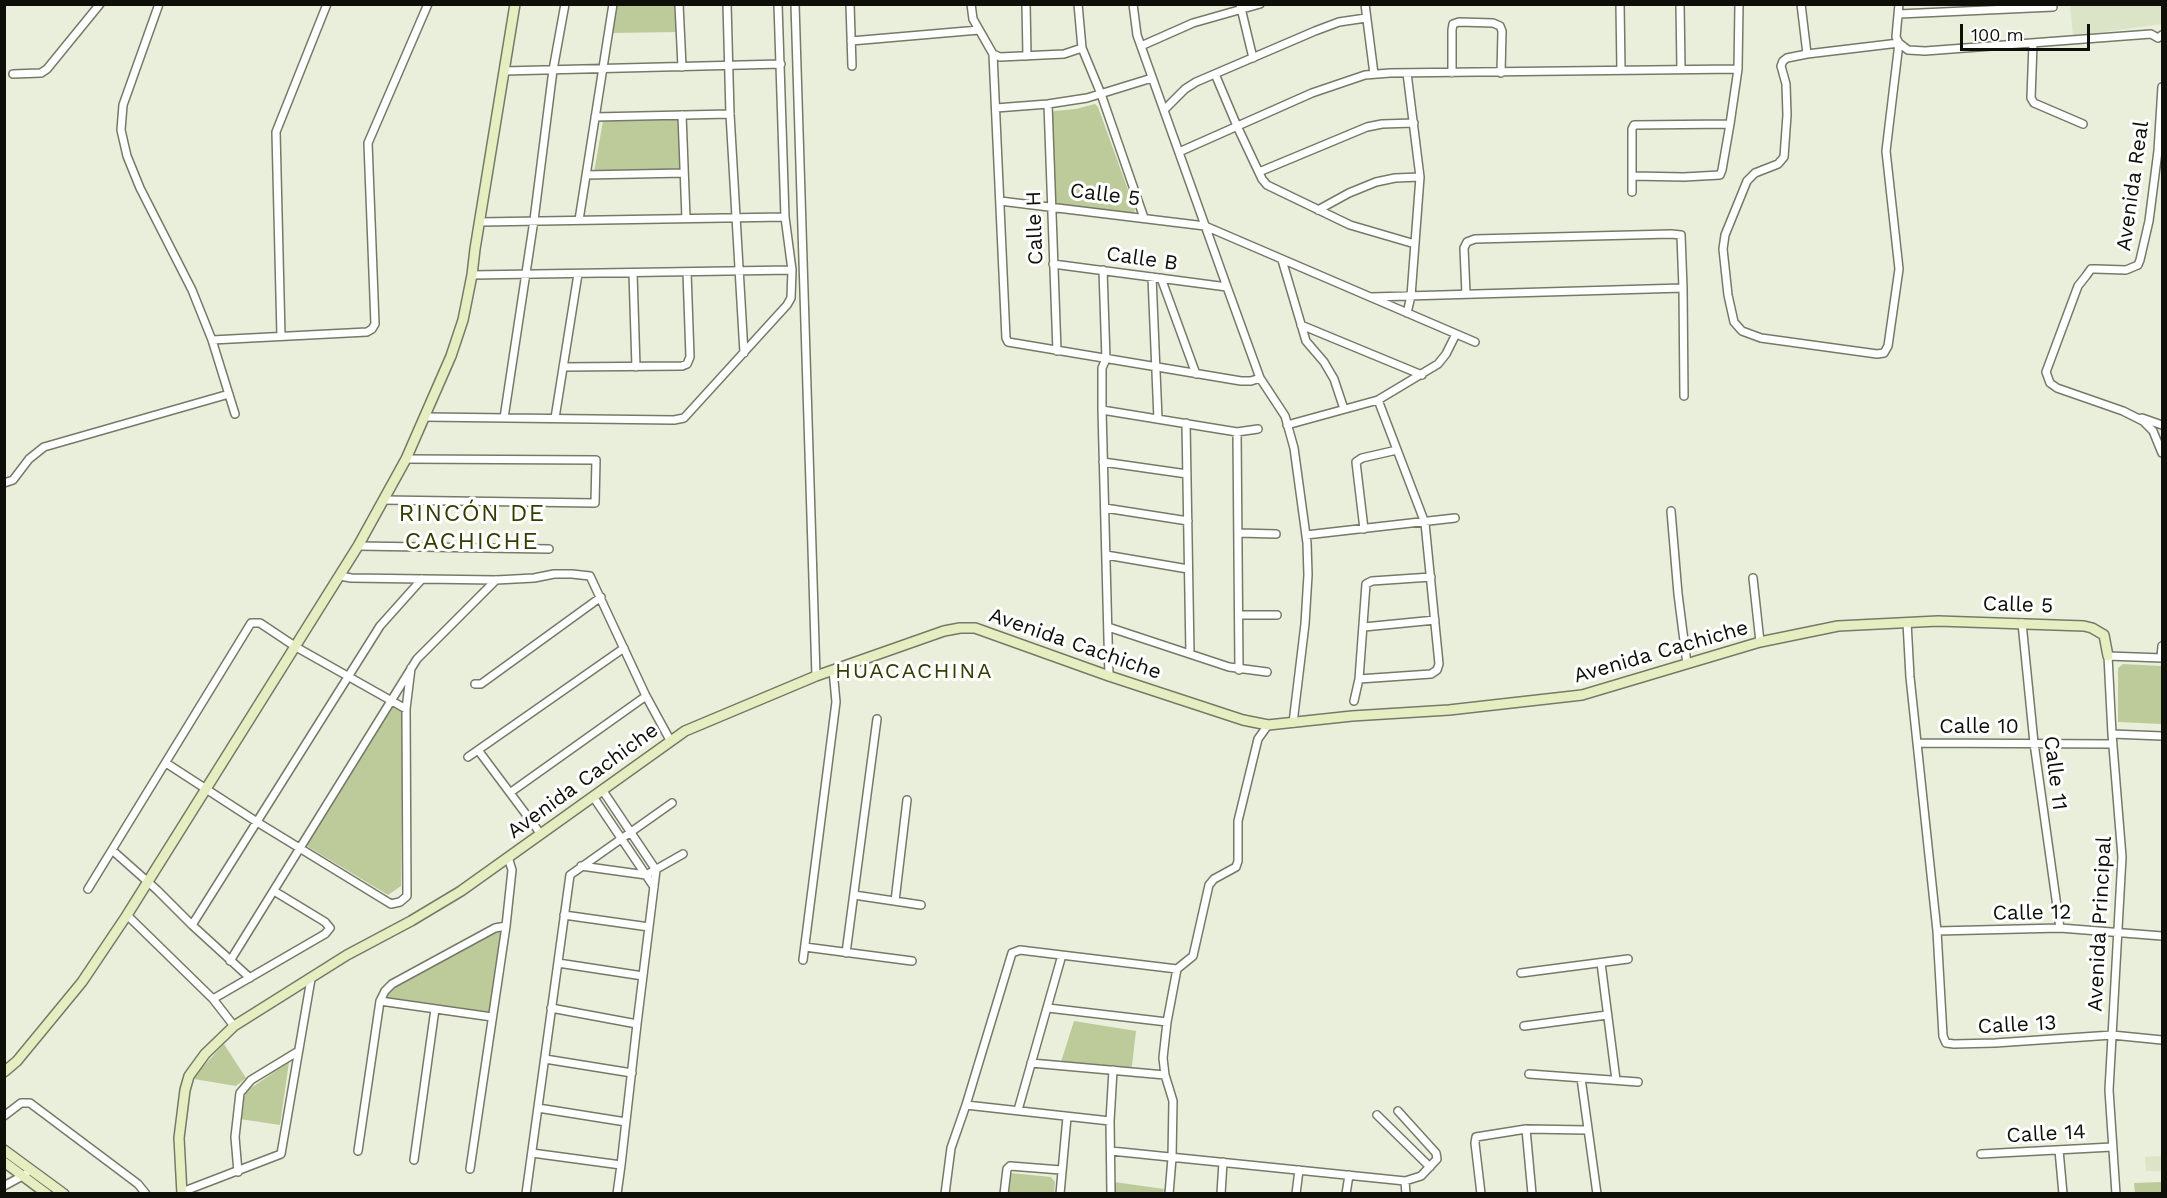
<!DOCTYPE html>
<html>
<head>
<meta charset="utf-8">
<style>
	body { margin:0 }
	#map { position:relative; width:2167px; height:1198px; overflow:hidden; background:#e9efda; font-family:"Work Sans",sans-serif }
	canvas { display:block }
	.frame { position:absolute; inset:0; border:6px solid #0e0f09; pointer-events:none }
	.scale { position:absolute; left:1960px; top:24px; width:130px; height:27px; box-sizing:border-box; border:3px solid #0e0f09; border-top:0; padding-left:8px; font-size:18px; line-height:21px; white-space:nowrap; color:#0e0f09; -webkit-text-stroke:4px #fff; paint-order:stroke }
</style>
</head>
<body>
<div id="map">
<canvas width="2167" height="1198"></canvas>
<div class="frame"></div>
<div class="scale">100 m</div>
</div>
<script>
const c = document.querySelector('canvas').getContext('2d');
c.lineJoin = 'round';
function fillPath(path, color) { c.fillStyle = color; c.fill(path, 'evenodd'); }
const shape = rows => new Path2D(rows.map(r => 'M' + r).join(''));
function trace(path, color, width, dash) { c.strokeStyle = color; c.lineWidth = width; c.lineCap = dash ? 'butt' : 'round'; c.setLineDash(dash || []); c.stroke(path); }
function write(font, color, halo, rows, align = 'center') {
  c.font = font + ' "Work Sans",sans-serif'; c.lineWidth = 6; c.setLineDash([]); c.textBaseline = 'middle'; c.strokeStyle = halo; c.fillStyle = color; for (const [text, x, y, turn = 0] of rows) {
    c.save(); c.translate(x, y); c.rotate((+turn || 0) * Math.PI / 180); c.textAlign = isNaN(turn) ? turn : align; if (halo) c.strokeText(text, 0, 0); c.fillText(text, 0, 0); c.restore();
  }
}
fillPath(shape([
	[2070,5,2162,5,2162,24,2073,36],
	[2161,1156,2161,1171,2146,1171,2145,1157]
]), '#dce4c8');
fillPath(shape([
	[615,5,676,5,678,32,611,33],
	[1095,104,1098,107,1135,209,1134,214,1057,204,1055,198,1051,115,1054,111,1076,109],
	[679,119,681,171,594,172,603,121],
	[2123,664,2162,666,2162,724,2118,722,2118,668],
	[391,705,403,712,401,886,388,895,305,845],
	[496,931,501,933,490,1013,488,1015,388,1000,386,996,394,987],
	[1074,1021,1136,1031,1131,1074,1060,1065],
	[224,1044,246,1078,236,1086,194,1079,197,1073],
	[289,1062,280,1125,240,1119,245,1092],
	[1011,1173,1051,1177,1055,1182,1054,1193,1007,1194],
	[1114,1182,1164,1189,1163,1193,1114,1194],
	[2161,1182,2162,1193,2135,1193,2134,1183]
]), '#bdca9a');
const street = shape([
	[159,4,123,105,121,130,127,156,140,188,192,290,212,340,235,414],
	[679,4,682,67],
	[727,4,730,114,744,353],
	[795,4,816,676],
	[850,4,852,66],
	[971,4,973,19,993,54,1000,57,1064,54,1082,48],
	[1026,4,1027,56],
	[1078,4,1082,48,1101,94,1144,218],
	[1133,4,1137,35,1227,287,1260,378,1285,416,1294,448,1307,543,1308,575,1305,624,1293,723],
	[1240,4,1253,58],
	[1365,4,1374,74],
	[1620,4,1621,70],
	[1680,4,1681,69],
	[1801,4,1807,54,1787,58,1783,61,1781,66,1786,84,1787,115,1784,157,1778,164,1755,173,1747,181,1725,235,1723,249,1728,295,1734,322,1742,331,1761,338,1877,354,1884,353,1888,346,1899,269,1886,151,1899,43,1896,37,1899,4],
	[1899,14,2053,7],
	[851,41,979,30],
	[2033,44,2031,98,2034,103,2083,124],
	[1141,46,1193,23,1260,4],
	[993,54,1006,338,1008,342,1241,381,1251,381,1260,378],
	[1807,54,1899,43,1908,50,1925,51,2151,34,2158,38,2162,35],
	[504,71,781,64],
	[1407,73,1420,177,1411,296,1407,313],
	[1452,73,1452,30,1453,24,1459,22,1493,23,1500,26,1502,31,1501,73],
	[13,74,41,73,47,69,100,4],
	[1215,74,1237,126,1262,179,1267,185,1350,225,1415,244],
	[2162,87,2158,151,2149,221,2140,260,2138,265,2126,270,2095,269,2091,269,2086,276,2078,286,2046,372,2050,383,2057,388,2123,411,2143,421,2153,431,2162,453],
	[1048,104,1057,351],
	[996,108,1048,104,1087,98,1152,78],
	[1164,110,1185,89,1196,82,1315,31,1339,22,1366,18],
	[682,115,686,218],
	[595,117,730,114],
	[1179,152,1312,93,1365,75,1390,73,1738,69],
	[1259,172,1367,127,1382,124,1414,123],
	[586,175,684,173],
	[1632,176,1684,177,1720,175,1722,170,1730,124,1738,69,1739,4],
	[1632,192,1632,129,1634,125,1730,124],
	[1000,201,1205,226,1475,342],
	[1318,210,1349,193,1376,182,1395,178,1420,177],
	[579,220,613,4],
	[480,222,785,217],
	[1282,260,1306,341,1324,362,1334,379,1344,409],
	[1053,264,1227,287],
	[1103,270,1106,359,1102,368,1102,410,1109,676],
	[633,273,636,367],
	[472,275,792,270],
	[1152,277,1158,419],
	[1161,278,1196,374],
	[1466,294,1464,248,1467,242,1475,239,1671,234,1681,235,1683,288,1684,396],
	[1372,297,1683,288],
	[1301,325,1422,375],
	[281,336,276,132,327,4],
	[212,340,367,332,372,329,375,324,368,143,428,4],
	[563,367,682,366,687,364,690,357,687,272],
	[1102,410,1237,432,1258,429],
	[425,417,674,420,684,418,787,305,791,298,792,270,785,217,778,4],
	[504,418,534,220,553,70,565,4],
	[555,418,578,274],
	[2142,418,2162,425],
	[1186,423,1190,654],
	[1287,425,1378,400,1438,364,1446,354,1456,334],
	[1237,432,1239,670],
	[1103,462,1187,474],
	[4,483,13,480,29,459,44,447,229,394],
	[383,500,595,503,596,460,406,459],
	[1105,508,1188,521],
	[1671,511,1678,594,1687,664],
	[1364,529,1356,462,1362,458,1397,450],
	[1239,533,1276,534],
	[1306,535,1455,518],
	[358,546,549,549],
	[1106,555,1188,569],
	[340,576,351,578,496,580,534,578,554,574,572,574,590,576,646,696,670,740],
	[1753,578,1760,642],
	[1240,615,1277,615],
	[1907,622,1910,677,1937,931,1943,1036,1946,1043,1954,1044,1995,1043,2112,1035,2162,1040],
	[2022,623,2034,743,2060,928],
	[1108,627,1229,667,1267,672],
	[1364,627,1435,620],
	[2161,658,2162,646],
	[1359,679,1431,674,1437,670,1439,664,1425,523,1378,400],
	[475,684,481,684,601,597],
	[1354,701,1359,679,1366,584,1372,581,1431,577],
	[2112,734,2162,736],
	[1917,743,2113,744],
	[478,750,540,833],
	[468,757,624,648],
	[166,763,257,822,391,904,400,902,407,896,406,709,411,668],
	[603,791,656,870,637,1024],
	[511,792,646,696],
	[594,798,654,887],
	[112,850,157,890,192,925,250,978],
	[581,866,646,875,683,854],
	[88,889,251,623,260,623,296,647,406,709],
	[854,895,921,905],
	[895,901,907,800],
	[127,915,213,999,234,1026],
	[564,915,649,927],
	[192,925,380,626,422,579],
	[1937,931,2060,928,2162,936],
	[805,947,912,961],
	[846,953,877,719],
	[803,960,836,702,833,670],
	[230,961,417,659,496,580],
	[558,963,643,976],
	[1601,963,1616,1080],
	[1521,973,1628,959],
	[213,999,325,934,330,928,325,922,274,891],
	[380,1001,492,1017],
	[551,1008,637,1024,621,1165],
	[1048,1008,1167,1022],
	[1524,1026,1607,1015],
	[545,1059,632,1073],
	[1031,1063,1165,1075],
	[1529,1074,1638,1082],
	[1581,1078,1597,1194],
	[966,1105,1110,1121],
	[538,1108,626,1122],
	[1018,1110,1062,955],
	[1377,1115,1430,1167],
	[4,1116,21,1103,30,1103,138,1184,146,1194],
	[1526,1129,1532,1194],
	[2059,1150,2063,1194],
	[358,1151,380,1001,385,991,392,984,495,928,506,926],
	[1111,1151,1405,1181,1421,1176,1437,1159,1436,1153,1398,1111],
	[532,1153,621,1165,617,1194],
	[1981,1154,2112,1147],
	[414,1160,435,1009],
	[470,1169,506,926,512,870,508,857],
	[238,1172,235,1137,240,1093,251,1080,297,1052],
	[1405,1181,1406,1194],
	[4,1186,26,1174],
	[182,1192,281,1154,311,979],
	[526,1194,570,875,672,803],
	[945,1194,951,1148,966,1105,1012,953,1020,950,1177,969],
	[1004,1194,1007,1169,1010,1166,1061,1170],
	[1060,1194,1067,1117],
	[1111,1194,1110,1121,1113,1070],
	[1169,1194,1172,1158,1173,1101,1165,1075,1163,1058,1167,1022,1177,969,1193,956,1209,885,1214,879,1236,867,1238,861,1238,821,1258,739,1268,725],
	[1221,1194,1223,1162],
	[1296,1194,1299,1170],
	[1346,1194,1349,1175],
	[1481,1194,1475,1143,1476,1137,1526,1129,1587,1130],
	[2116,1194,2109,1090,2122,857,2112,734,2108,656,2162,658]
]);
const secondary = shape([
	[4,1072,17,1061,82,982,127,915,358,546,406,459,451,356,463,320,472,275,475,249,515,4],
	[4,1150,64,1194],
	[4,1162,47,1194],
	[182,1194,179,1138,185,1090,189,1076,205,1054,234,1026,347,955,411,921,461,891,685,731,816,676,944,631,960,628,975,628,1109,676,1243,720,1268,725,1352,716,1449,710,1582,695,1760,642,1838,626,1938,621,2084,626,2092,628,2104,635,2108,656]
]);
trace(street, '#757a68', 10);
trace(secondary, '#757a68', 12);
trace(street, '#fff', 7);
trace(secondary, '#e6eec1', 9);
write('21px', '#0e0f09', '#fff', [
	["Avenida Real",2133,186,-82],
	["Calle 5",1105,195,7],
	["Calle H",1035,228,-92],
	["Calle B",1142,259,8],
	["Calle 5",2018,605,2],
	["Avenida Cachiche",1075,644,19],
	["Avenida Cachiche",1661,652,-16],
	["Calle 10",1979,727],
	["Calle 11",2055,773,83],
	["Avenida Cachiche",583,781,-36],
	["Calle 12",2032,913,-1],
	["Avenida Principal",2100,924,-87],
	["Calle 13",2017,1025,-3],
	["Calle 14",2046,1134,-3]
]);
c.letterSpacing = '1.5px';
write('22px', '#333d00', '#fff', [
	["HUACACHINA",914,672]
]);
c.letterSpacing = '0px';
c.letterSpacing = '1.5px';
write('24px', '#333d00', '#fff', [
	["RINCÓN DE",472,514],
	["CACHICHE",472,542]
]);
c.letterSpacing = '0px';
</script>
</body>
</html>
